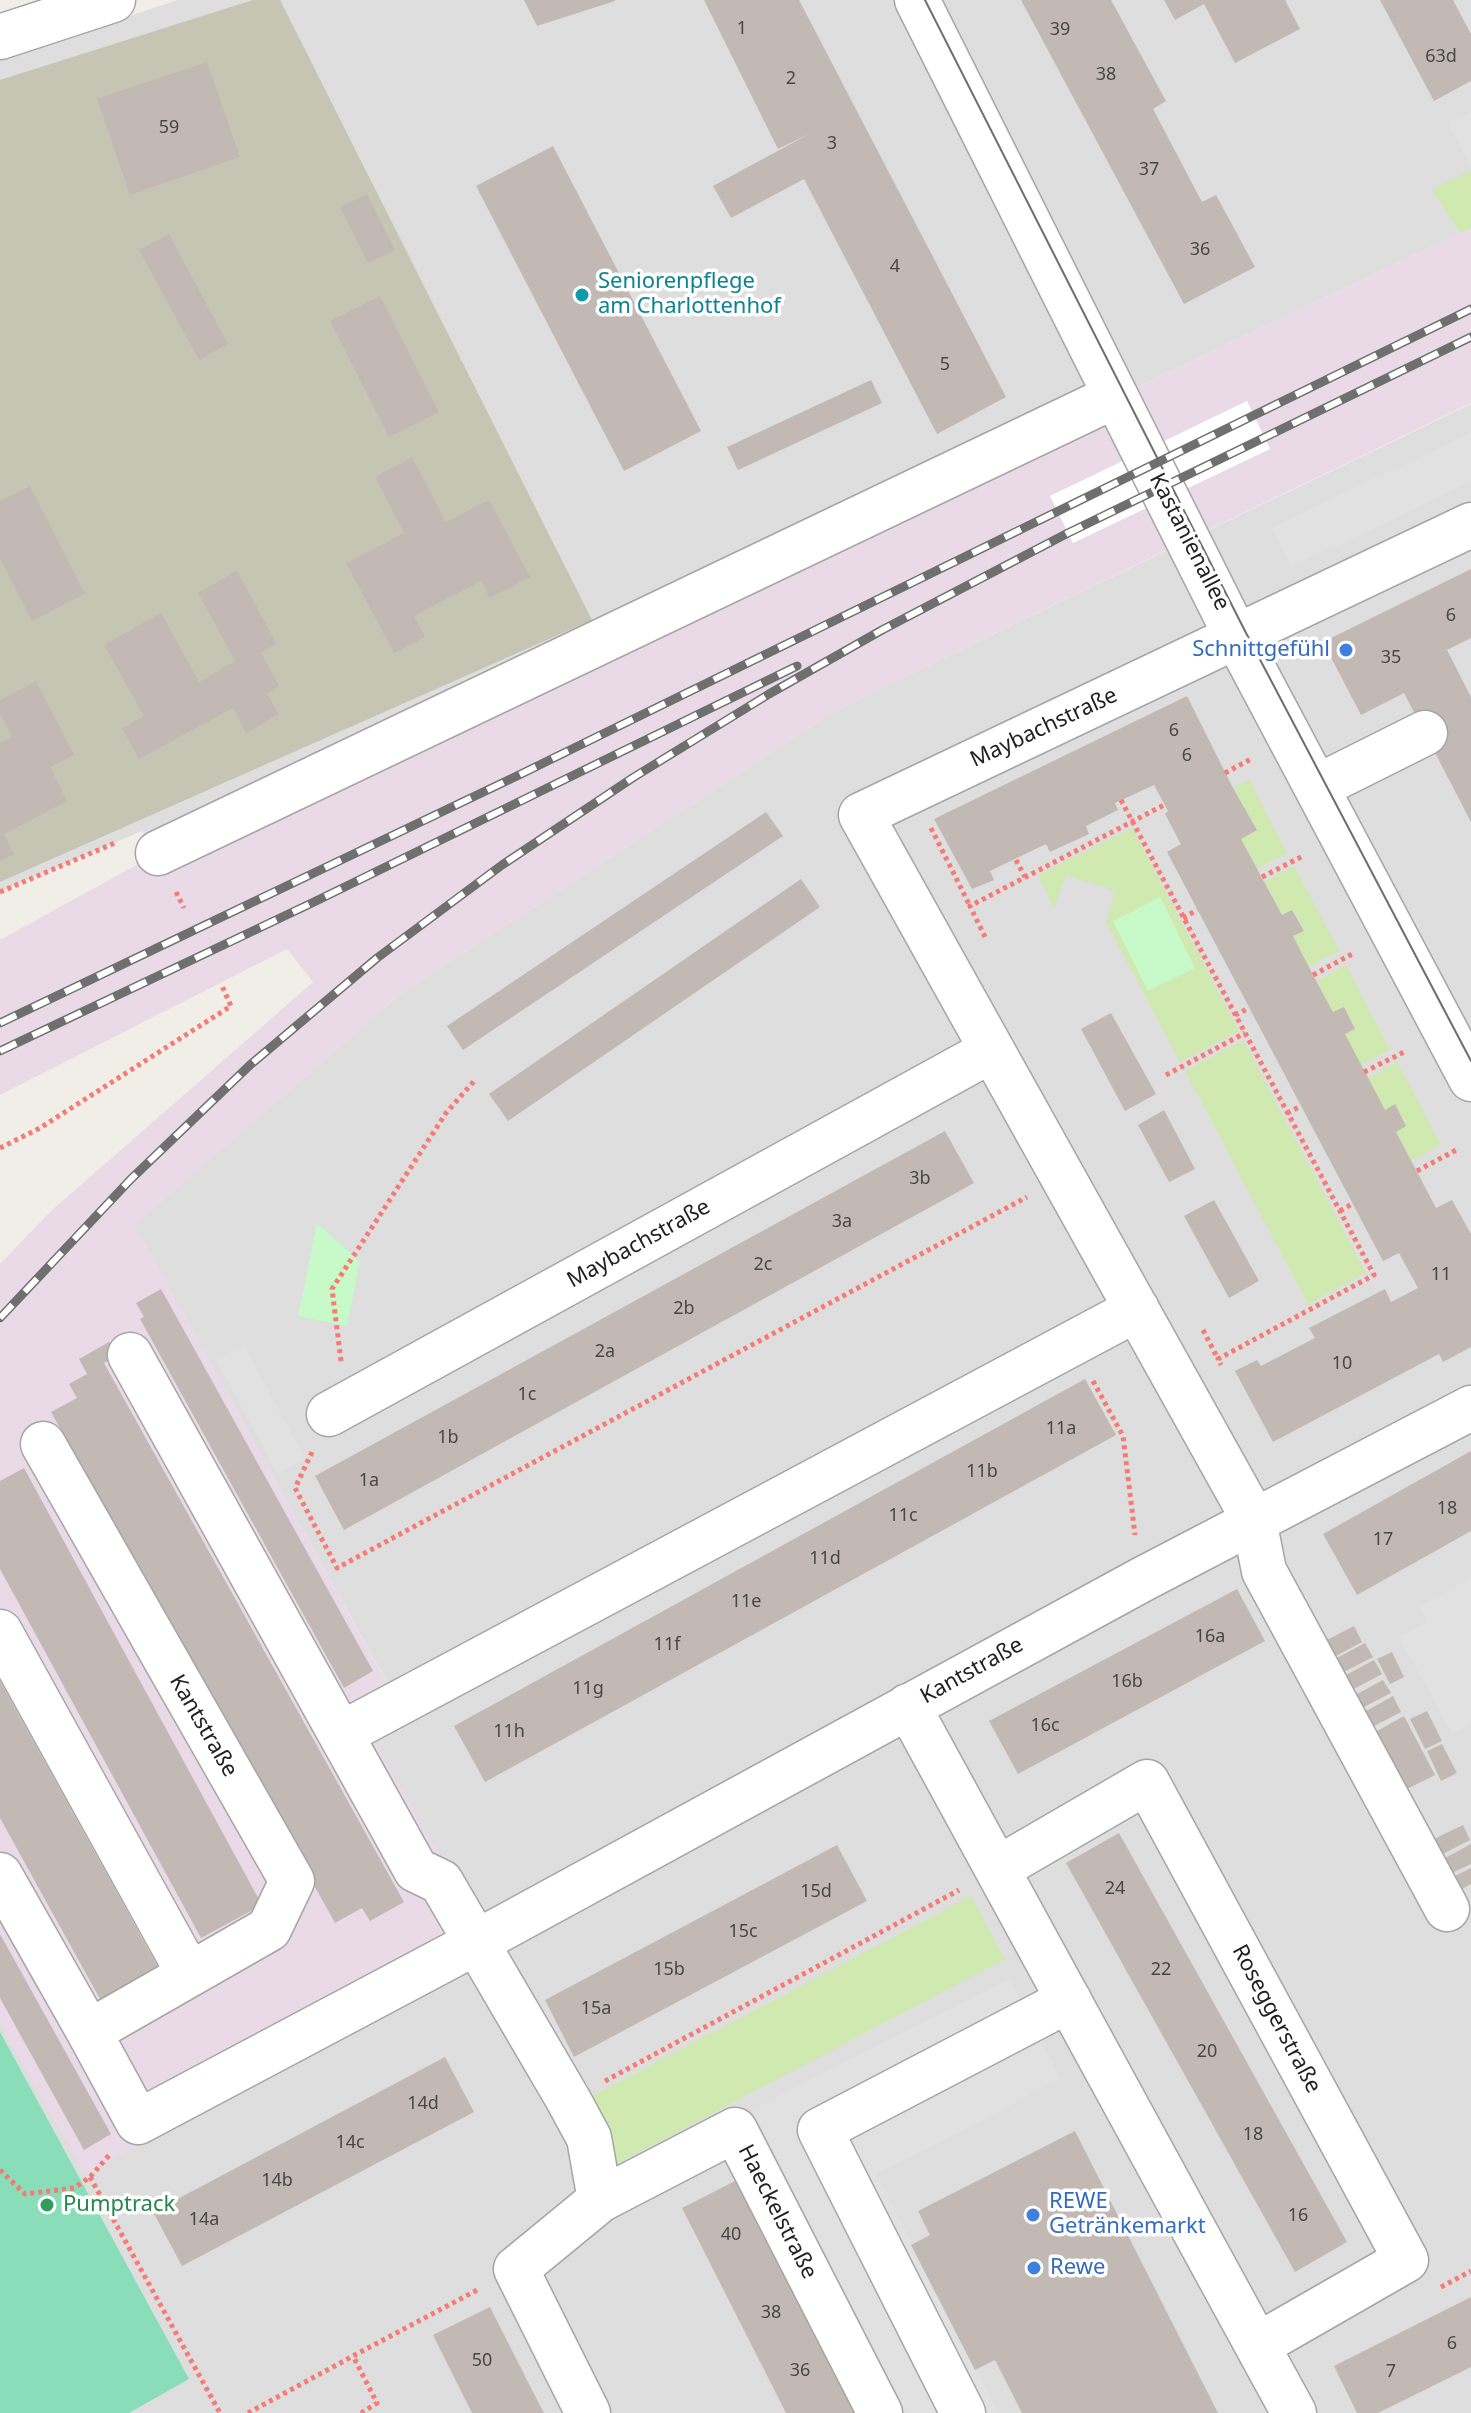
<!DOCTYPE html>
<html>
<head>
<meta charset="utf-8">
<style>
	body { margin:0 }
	canvas { display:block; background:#f1eee8 }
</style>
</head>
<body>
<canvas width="1471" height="2413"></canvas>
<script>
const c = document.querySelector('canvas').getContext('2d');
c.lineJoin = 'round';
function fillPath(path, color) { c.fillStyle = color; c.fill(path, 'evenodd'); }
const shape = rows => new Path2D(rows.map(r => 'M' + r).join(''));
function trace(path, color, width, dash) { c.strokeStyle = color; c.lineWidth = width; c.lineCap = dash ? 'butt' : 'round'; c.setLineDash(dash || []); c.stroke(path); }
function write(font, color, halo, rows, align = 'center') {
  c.font = font + ' "Noto Sans",sans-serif'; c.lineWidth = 7; c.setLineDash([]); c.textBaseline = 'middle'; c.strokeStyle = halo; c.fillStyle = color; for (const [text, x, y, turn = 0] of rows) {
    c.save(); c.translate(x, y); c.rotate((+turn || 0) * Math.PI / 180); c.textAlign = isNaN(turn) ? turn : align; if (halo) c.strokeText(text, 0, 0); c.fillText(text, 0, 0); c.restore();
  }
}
fillPath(shape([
	[178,0,1471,0,1471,228,158,853,142,831,0,892,0,59],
	[1471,404,1471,2413,0,2413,0,2023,358,1714,393,1693,134,1225,402,993,840,708]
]), '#dfdede');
fillPath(shape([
	[1471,228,1471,403,840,708,402,993,135,1225,393,1694,359,1714,498,1956,85,2174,0,2023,0,1264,51,1211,313,982,287,949,0,1095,0,940,158,853]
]), '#eadae8');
fillPath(shape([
	[253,0,280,0,592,620,0,882,0,80]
]), '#c6c5b4');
fillPath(shape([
	[1471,170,1471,228,1460,233,1432,190],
	[1249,780,1287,853,1257,869,1241,839,1257,829,1233,788],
	[1132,828,1239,1031,1180,1062,1106,922,1115,891,1066,875,1054,908,1038,875],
	[1294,866,1339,951,1309,967,1293,936,1304,931,1293,910,1282,915,1264,882],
	[1346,965,1390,1050,1361,1065,1345,1034,1355,1029,1344,1008,1333,1012,1317,981],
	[1243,1040,1366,1273,1308,1304,1185,1071],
	[1397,1062,1441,1145,1411,1161,1396,1132,1406,1126,1395,1105,1385,1110,1368,1078],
	[971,1896,1005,1959,613,2166,579,2103]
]), '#cfe9b0');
fillPath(shape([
	[1160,897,1195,968,1148,991,1113,921],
	[317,1223,360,1262,347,1326,298,1316]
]), '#c8f9c9');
fillPath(shape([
	[0,2032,189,2379,129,2413,0,2413]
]), '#89deb9');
fillPath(shape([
	[1471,111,1471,168,1448,123],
	[1471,432,1471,482,1292,567,1272,528],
	[244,1344,305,1459,277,1474,216,1359],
	[1471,1578,1471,1723,1452,1734,1399,1637,1427,1622,1419,1606],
	[1010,1978,1061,2079,877,2174,998,2413,907,2413,752,2110]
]), '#e1e1e1');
fillPath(shape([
	[1247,401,1270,449,1073,543,1050,496]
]), '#fff');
fillPath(shape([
	[524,0,615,0,615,1,537,26],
	[704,0,799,0,1006,397,937,434,804,179,731,218,713,186,809,134,778,149],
	[1021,0,1111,0,1166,101,1153,109,1202,202,1216,195,1255,267,1184,304],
	[1164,0,1285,0,1300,29,1235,63,1204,4,1175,20],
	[1380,0,1453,0,1471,34,1471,81,1434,101],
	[207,62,240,157,130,195,97,99],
	[553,146,701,431,624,471,476,186],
	[367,194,395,250,368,263,340,207],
	[169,234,228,344,199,360,139,250],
	[380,296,439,412,389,437,330,321],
	[871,380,882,403,738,470,727,447],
	[412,457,446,522,489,500,530,577,490,598,481,581,414,616,425,637,394,653,346,563,404,533,375,477],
	[30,486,85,594,32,621,0,558,0,501],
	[1471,569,1471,638,1447,650,1471,697,1471,822,1404,693,1361,715,1323,642],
	[237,571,277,644,261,652,279,686,267,694,279,714,246,733,233,708,139,759,122,728,144,716,104,645,161,613,199,682,235,661,198,593],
	[36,681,74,755,50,767,67,801,4,834,14,854,0,861,0,743,12,737,0,714,0,700],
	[1187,696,1233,788,1257,830,1241,839,1282,915,1292,910,1304,931,1293,936,1313,975,1333,1012,1344,1007,1355,1029,1345,1034,1385,1110,1395,1104,1406,1126,1396,1132,1436,1208,1452,1200,1471,1234,1471,1347,1443,1362,1439,1354,1273,1442,1235,1371,1257,1360,1261,1366,1315,1338,1309,1328,1385,1289,1391,1302,1418,1288,1399,1253,1383,1261,1167,852,1181,844,1165,814,1168,811,1154,785,1115,803,1118,810,1086,826,1089,834,1050,852,1046,844,990,871,994,880,972,889,934,819],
	[766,812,783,836,463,1050,447,1026],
	[801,879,820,907,508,1121,489,1094],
	[1111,1013,1156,1094,1125,1111,1081,1029],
	[1164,1110,1195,1169,1169,1182,1138,1125],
	[945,1131,974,1183,344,1530,315,1476],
	[1214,1200,1259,1281,1229,1298,1184,1216],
	[161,1289,373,1671,344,1688,140,1319,144,1317,136,1303],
	[109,1342,116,1356,104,1363,404,1902,370,1921,362,1908,335,1923,51,1412,77,1398,69,1384,87,1374,79,1359],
	[1085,1379,1116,1435,485,1782,454,1726],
	[1471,1451,1471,1531,1357,1595,1323,1534],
	[24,1468,262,1905,201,1938,0,1569,0,1481],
	[1237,1589,1265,1641,1018,1774,989,1721],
	[1354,1626,1362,1642,1336,1656,1327,1640],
	[1365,1643,1373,1657,1344,1672,1337,1658],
	[1392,1652,1404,1677,1390,1684,1377,1659],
	[1374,1660,1382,1674,1354,1689,1346,1675],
	[1383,1680,1391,1693,1364,1707,1357,1694],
	[0,1681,158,1967,100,1999,0,1818],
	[1393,1696,1401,1712,1374,1726,1366,1711],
	[1427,1711,1442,1741,1425,1749,1410,1719],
	[1404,1716,1435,1775,1407,1789,1377,1731],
	[1442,1744,1457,1773,1441,1781,1427,1751],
	[1463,1825,1470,1840,1441,1855,1434,1839],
	[1119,1833,1347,2242,1295,2272,1066,1863],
	[1471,1844,1471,1864,1452,1873,1445,1858],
	[837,1845,867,1901,574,2057,545,2000],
	[1471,1868,1471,1884,1462,1889,1455,1876],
	[0,1934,111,2134,84,2150,0,1998],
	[445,2057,474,2112,182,2266,153,2212],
	[1075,2131,1218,2413,1022,2413,995,2360,975,2370,911,2245,930,2235,918,2211],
	[739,2179,857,2413,786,2413,682,2208],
	[1471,2297,1471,2367,1378,2413,1357,2413,1334,2366],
	[490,2307,531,2388,544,2413,472,2413,433,2335]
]), '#c2b9b4');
const minor = shape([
	[917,0,1236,636,1471,1079],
	[0,37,113,0],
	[1317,787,1425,733],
	[158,853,1115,396],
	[130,1355,416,1870,441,1882,569,2101,589,2138,600,2200],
	[329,1414,992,1050],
	[0,1632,189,1974],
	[908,1706,1294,2413],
	[341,1734,1137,1309],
	[997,1869,1147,1782,1406,2260,1258,2345],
	[0,1875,89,2032,269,1929,292,1881,43,1444],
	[1447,1909,1264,1571,1254,1520,861,815,1471,525],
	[89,2032,138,2122,477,1942,1143,1579,1471,1408],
	[588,2413,516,2269,600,2200,735,2130,880,2413],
	[963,2413,820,2130,1069,2000]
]);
trace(minor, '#a5a5a5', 47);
trace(shape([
	[1225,773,1251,759],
	[1121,800,1374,1275,1218,1359,1221,1365],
	[931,828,970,906],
	[1016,860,1025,877],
	[1262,877,1303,856],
	[0,892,117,842],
	[176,892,184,908],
	[1183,918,1197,910],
	[985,937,970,906,1164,805],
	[1313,975,1354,953],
	[1235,1015,1249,1008],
	[1364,1072,1406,1051],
	[1166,1075,1245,1033],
	[1287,1113,1301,1106],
	[0,1148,40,1128,231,1006,222,986],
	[1417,1171,1458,1149],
	[1340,1211,1352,1204],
	[1203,1330,1218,1359],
	[341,1361,332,1289,446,1113,475,1080],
	[1093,1381,1123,1436,1135,1535],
	[312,1452,295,1488,337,1568,1027,1197],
	[605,2081,959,1890],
	[0,2170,25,2194,74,2188,90,2177,111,2153],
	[90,2177,220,2413],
	[1441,2287,1471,2271],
	[248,2413,353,2356],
	[361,2413,377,2403,353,2356,479,2289]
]), '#f77a74', 5, [4, 4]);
trace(minor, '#fff', 44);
trace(shape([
	[925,0,1245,631,1471,1061]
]), '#6f6f6f', 2);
const rail = shape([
	[0,1023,521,774,1471,309],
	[0,1051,316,901,797,666],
	[0,1318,131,1179,250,1065,377,958,502,865,634,777,769,694,882,630,1068,533,1471,337]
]);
trace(rail, '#6f6f6f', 9);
trace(rail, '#fff', 6, [18]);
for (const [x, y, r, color] of [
	[582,295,8,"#0f9aa8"],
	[1346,650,8,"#3f7fe0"],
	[47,2205,8,"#2e9e5b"],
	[1033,2215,8,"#3f7fe0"],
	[1034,2268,8,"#3f7fe0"]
]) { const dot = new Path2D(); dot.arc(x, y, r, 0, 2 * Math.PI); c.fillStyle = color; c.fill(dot); trace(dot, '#fff', 3); }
write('18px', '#494746', null, [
	["1",742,29],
	["39",1060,30],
	["63d",1441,57],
	["38",1106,75],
	["2",791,79],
	["59",169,128],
	["3",832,144],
	["37",1149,170],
	["36",1200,250],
	["4",895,267],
	["5",945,365],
	["6",1451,616],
	["35",1391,658],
	["6",1174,731],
	["6",1187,756],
	["3b",920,1179],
	["3a",842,1222],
	["2c",763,1265],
	["11",1441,1275],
	["2b",684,1309],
	["2a",605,1352],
	["10",1342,1364],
	["1c",527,1395],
	["11a",1061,1429],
	["1b",448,1438],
	["11b",982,1472],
	["1a",369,1481],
	["18",1447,1509],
	["11c",903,1516],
	["17",1383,1540],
	["11d",825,1559],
	["11e",746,1602],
	["16a",1210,1637],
	["11f",667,1645],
	["16b",1127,1682],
	["11g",588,1689],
	["16c",1045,1726],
	["11h",509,1732],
	["24",1115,1889],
	["15d",816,1892],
	["15c",743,1932],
	["15b",669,1970],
	["22",1161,1970],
	["15a",596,2009],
	["20",1207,2052],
	["14d",423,2104],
	["18",1253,2135],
	["14c",350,2143],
	["14b",277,2181],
	["16",1298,2216],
	["14a",204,2220],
	["40",731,2235],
	["38",771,2313],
	["6",1452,2344],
	["50",482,2361],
	["36",800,2371],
	["7",1391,2372]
]);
write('22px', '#0d838f', '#fff', [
	["Seniorenpflege",598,282],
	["am Charlottenhof",598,307]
], 'left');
write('22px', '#212121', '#fff', [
	["Kastanienallee",1189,542,63],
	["Maybachstraße",1044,728,-25],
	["Maybachstraße",639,1244,-29],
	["Kantstraße",972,1671,-29],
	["Kantstraße",203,1726,60],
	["Roseggerstraße",1276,2019,62],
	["Haeckelstraße",777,2212,63]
]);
write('22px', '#366cbe', '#fff', [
	["Schnittgefühl",1330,650,"right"],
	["REWE",1049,2202],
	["Getränkemarkt",1049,2227],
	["Rewe",1050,2268]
], 'left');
write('22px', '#27864d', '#fff', [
	["Pumptrack",63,2205]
], 'left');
</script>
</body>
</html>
